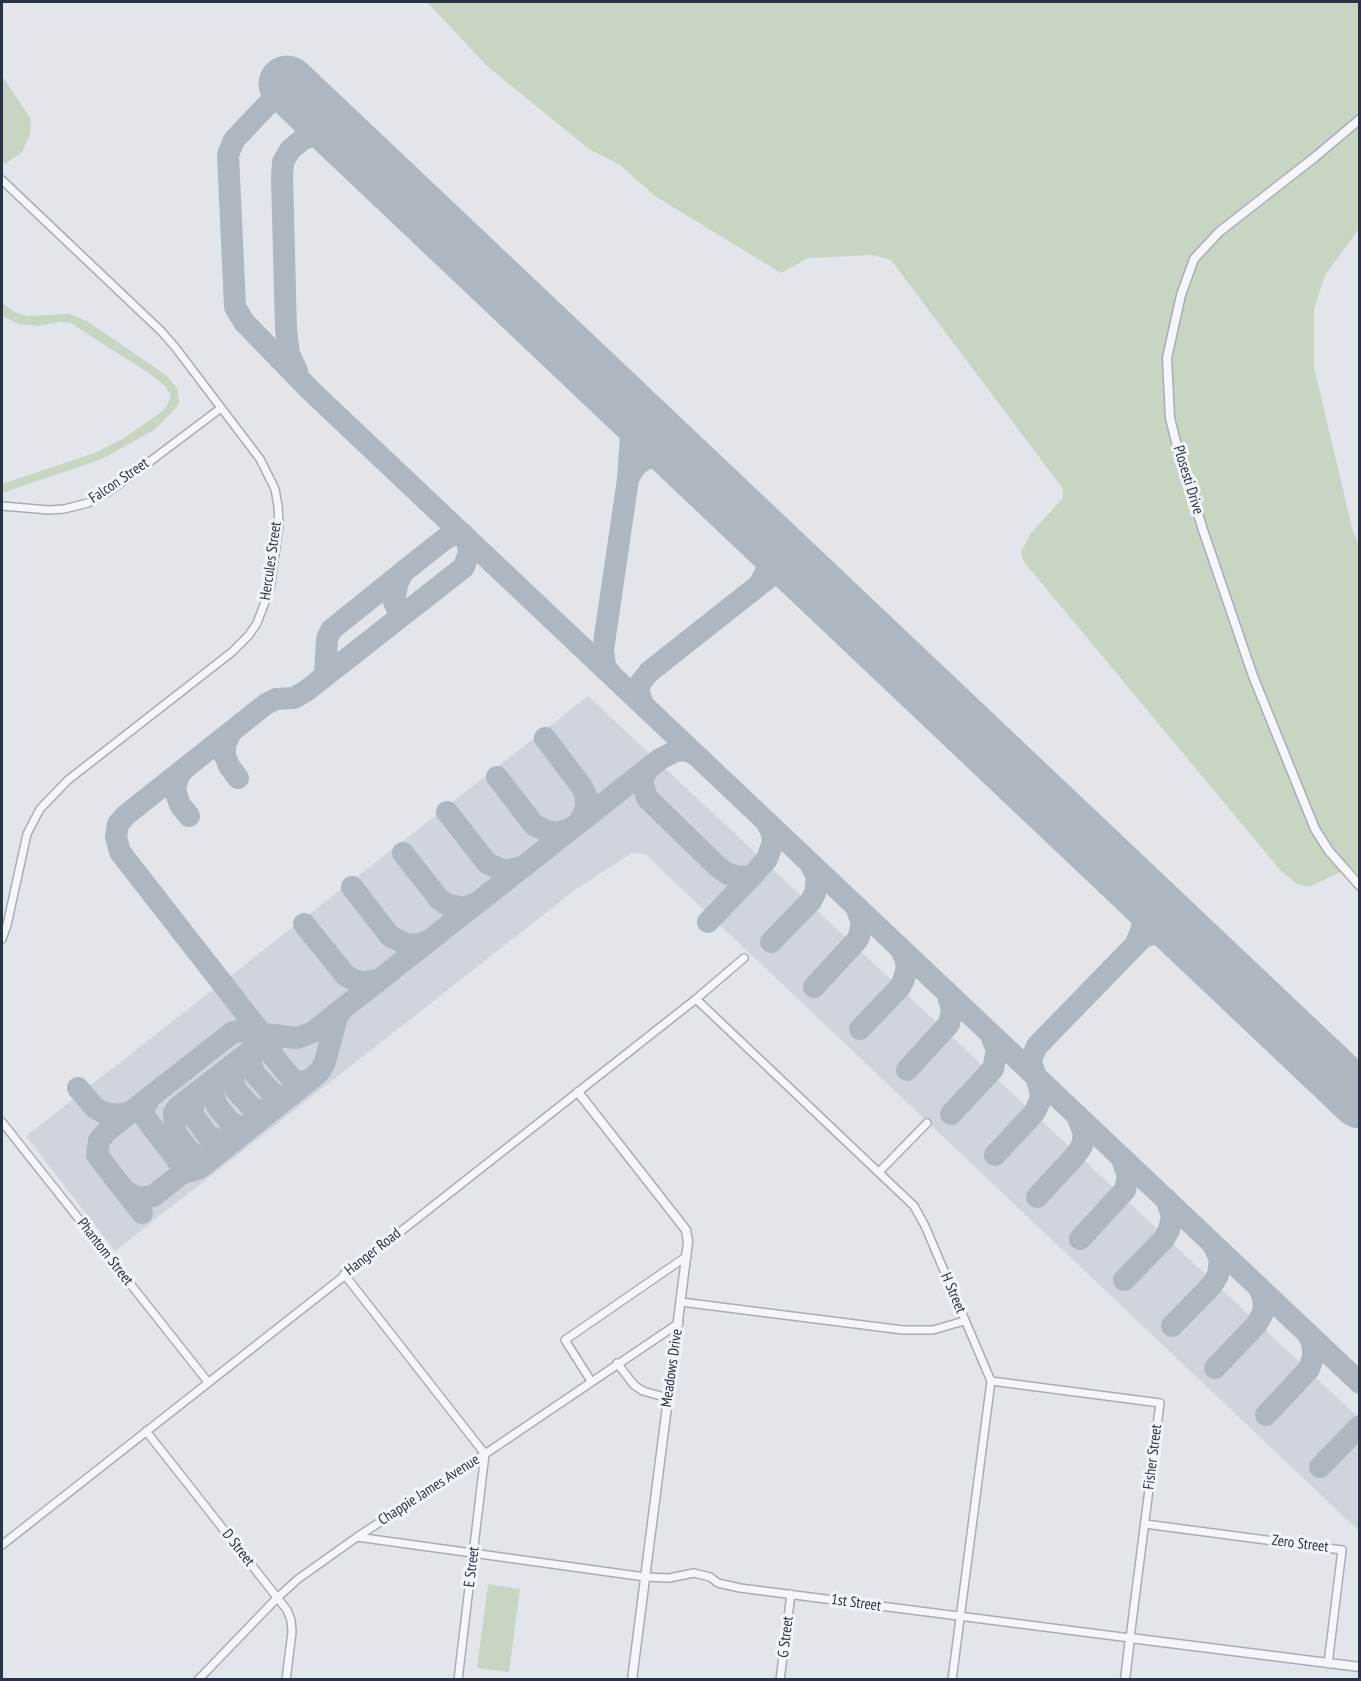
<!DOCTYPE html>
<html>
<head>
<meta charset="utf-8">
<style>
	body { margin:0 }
	#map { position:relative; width:1361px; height:1681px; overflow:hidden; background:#e2e6eb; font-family:"PT Sans Narrow",sans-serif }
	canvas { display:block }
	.frame { position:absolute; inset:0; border:3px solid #293344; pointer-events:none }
</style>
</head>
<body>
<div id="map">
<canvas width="1361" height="1681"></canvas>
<div class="frame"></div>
</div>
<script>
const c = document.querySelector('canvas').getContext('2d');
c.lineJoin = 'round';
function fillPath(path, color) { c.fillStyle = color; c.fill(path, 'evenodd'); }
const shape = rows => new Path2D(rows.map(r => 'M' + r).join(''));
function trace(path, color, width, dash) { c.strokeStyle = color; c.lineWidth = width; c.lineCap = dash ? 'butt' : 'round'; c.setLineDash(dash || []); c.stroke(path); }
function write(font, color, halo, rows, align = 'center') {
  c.font = font + ' "PT Sans Narrow",sans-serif'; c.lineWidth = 6; c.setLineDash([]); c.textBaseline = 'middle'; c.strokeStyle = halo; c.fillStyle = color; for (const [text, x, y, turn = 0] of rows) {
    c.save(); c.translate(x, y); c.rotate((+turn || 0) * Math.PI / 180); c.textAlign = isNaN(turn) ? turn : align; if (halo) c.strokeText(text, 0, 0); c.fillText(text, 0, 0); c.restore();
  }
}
fillPath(shape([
	[588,696,1359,1418,1359,1531,645,854,632,853,575,890,115,1251,26,1136]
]), '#d0d5dd');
fillPath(shape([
	[427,2,1359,2,1359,229,1325,275,1314,309,1314,367,1353,532,1359,544,1359,875,1351,867,1309,887,1297,884,1281,871,1024,562,1021,552,1031,533,1063,498,1063,489,891,260,872,255,808,258,781,273,655,196,620,165,589,149,487,66],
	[2,76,31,119,30,135,22,152,5,164,2,161],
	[2,303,15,312,27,316,69,314,85,320,166,375,177,388,179,402,176,408,154,430,102,459,2,493,2,484,97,452,124,438,160,413,167,406,171,396,165,386,150,374,77,327,71,323,60,322,39,326,19,324,2,316],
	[488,1584,520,1589,509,1672,477,1668]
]), '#c8d5c3');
trace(shape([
	[287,84,234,140,228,155,235,307,244,322,310,390,1360,1383],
	[297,371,289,354,286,330,282,177,283,162,290,150,303,139,317,135,332,135,348,143],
	[617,395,626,417,631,436,628,479],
	[760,583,768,568,768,558,763,536],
	[408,611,397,608,394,602,397,585,403,572,446,538,456,534,463,534],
	[611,674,605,666,603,650,628,479,634,468,643,460,655,456,669,456,689,463],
	[325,676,327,639,331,630,403,572],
	[643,704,638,691,641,682,649,672,768,578,786,569,794,569,804,575],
	[231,732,225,745,225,756,229,766,238,778],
	[545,738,582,787,586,795,586,808,579,823],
	[648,768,642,780,647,798,717,866,728,874,740,877,752,876,767,859,773,842,772,833,766,821],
	[183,770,178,777,175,790,180,805,189,816],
	[497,777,534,825,547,831,556,833,570,829],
	[447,812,487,863,504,871,522,867],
	[403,853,439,899,446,904,463,908,475,904],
	[352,887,390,936,408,945,420,944,428,941],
	[1135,888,1143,919,1142,929,1137,941],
	[708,922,752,876],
	[304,924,346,976,362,983,381,979],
	[771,942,811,901,815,893,817,877,810,863],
	[814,987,858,939,862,924,856,906],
	[860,1029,900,987,904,979,907,966,905,958,900,948],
	[261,1033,120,852,116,837,118,824,126,815,266,704,276,699,294,698,306,691,464,567,469,552,467,539],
	[283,1036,273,1040,270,1045,273,1056,292,1079,301,1082,310,1080],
	[257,1046,251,1059,252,1068,255,1074,272,1093,279,1096,292,1095],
	[239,1060,232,1073,235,1089,253,1109,267,1111,275,1108],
	[907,1070,949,1024,952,1010,947,992],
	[221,1074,216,1080,212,1092,217,1106,230,1122,236,1125,242,1127,255,1124],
	[78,1088,94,1107,104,1113,119,1115,131,1112],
	[197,1092,193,1107,193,1115,208,1136,221,1141,235,1140],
	[151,1096,144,1108,144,1116,179,1162],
	[951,1114,993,1069,997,1050,990,1033],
	[216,1155,205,1158,200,1157,189,1151,175,1132,174,1113,177,1108,261,1043,277,1035],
	[995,1155,1034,1113,1039,1103,1041,1096,1039,1086,1032,1065,1031,1059,1037,1046,1143,937,1165,931,1177,932,1185,935],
	[124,1190,138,1198,153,1196,181,1174,200,1168,310,1080,320,1071,325,1062,337,1017,342,1010],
	[1037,1197,1075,1156,1082,1146,1084,1134,1077,1115],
	[142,1213,97,1155,99,1140,108,1130,233,1032,238,1031,297,1038,313,1032,660,759,678,750,688,751,696,755],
	[1080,1239,1125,1190,1128,1175,1121,1157],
	[1124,1280,1164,1239,1169,1230,1172,1216,1166,1199],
	[1172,1326,1212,1285,1218,1275,1220,1259,1213,1244],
	[1215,1368,1256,1325,1262,1315,1264,1307,1263,1297,1258,1286],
	[1266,1415,1309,1369,1313,1357,1313,1350,1312,1342,1307,1333],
	[1320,1467,1360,1426]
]), '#aeb6c0', 22);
trace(shape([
	[287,84,1360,1100]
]), '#aeb6c0', 57);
const minor = shape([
	[2,180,161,331,175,347,260,459,275,489,278,506,279,525,270,589,257,623,249,635,232,652,68,780,40,809,27,834,7,925,2,939],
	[2,506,49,510,64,509,88,503,108,492,128,478,221,408],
	[696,999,914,1206,925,1226,991,1381,952,1680],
	[2,1122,208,1382],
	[879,1172,927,1123],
	[344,1274,485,1454,458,1680],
	[681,1302,903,1330,933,1330,964,1321],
	[617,1363,634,1385,643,1391,668,1398],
	[591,1381,565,1340,687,1256],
	[146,1431,287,1610,291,1620,292,1632,286,1680],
	[1145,1524,1342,1550,1328,1664],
	[357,1537,645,1577,669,1578,694,1573,710,1577,718,1583,740,1588,1130,1638,1160,1403,991,1381],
	[2,1545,578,1092,696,999,744,958],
	[198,1680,277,1598,298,1579,357,1537,485,1454,679,1323],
	[780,1680,791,1594]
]);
const tertiary = shape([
	[1360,119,1315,157,1219,232,1194,259,1181,295,1167,358,1170,418,1177,446,1203,530,1253,676,1315,829,1329,851,1360,886],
	[578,1092,686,1230,688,1242,632,1680],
	[1125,1680,1130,1638,1360,1667]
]);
trace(minor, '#a7adb6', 10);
trace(tertiary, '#a7adb6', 11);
trace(minor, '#f5f6f9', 7);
trace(tertiary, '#f5f6f9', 8);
write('15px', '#293344', '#f2f5f8', [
	["Plosesti Drive",1188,480,73],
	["Falcon Street",119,481,-34],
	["Hercules Street",271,561,-82],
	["Phantom Street",105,1252,52],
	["Hanger Road",373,1252,-38],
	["H Street",953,1293,67],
	["Meadows Drive",672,1368,-82],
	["Fisher Street",1153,1457,-83],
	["Chappie James Avenue",429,1490,-33],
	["Zero Street",1300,1544,7],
	["D Street",238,1548,52],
	["E Street",472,1567,-83],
	["1st Street",856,1603,8],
	["G Street",786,1637,-83]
]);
</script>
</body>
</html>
